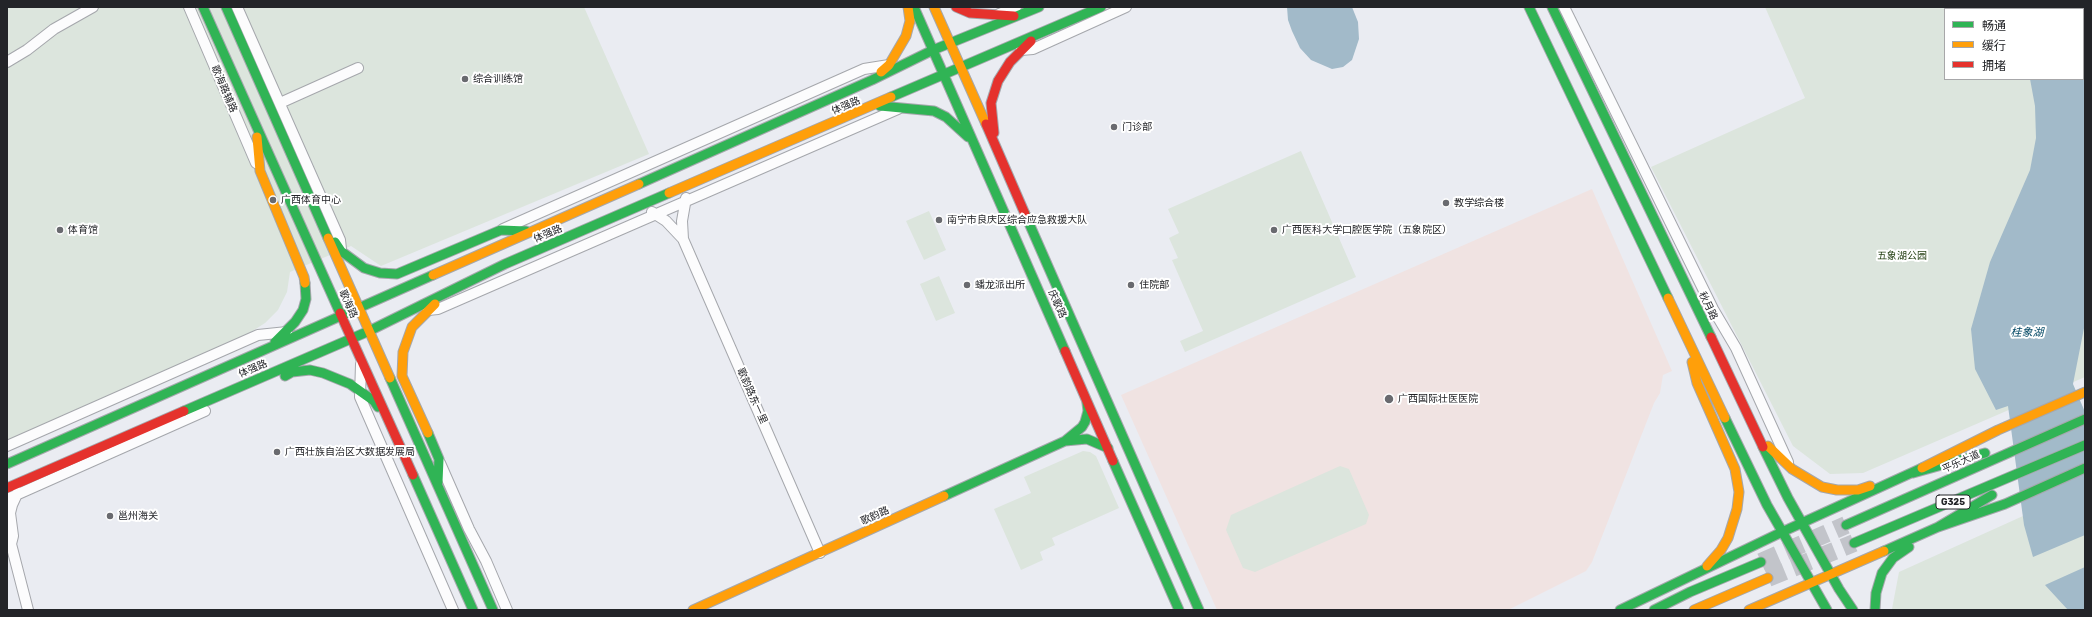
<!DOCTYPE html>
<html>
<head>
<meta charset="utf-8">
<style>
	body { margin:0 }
	#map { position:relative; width:2092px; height:617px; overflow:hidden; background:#eaecf2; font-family:Rubik,"Noto Sans SC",sans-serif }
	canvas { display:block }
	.frame { position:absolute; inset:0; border:8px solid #232428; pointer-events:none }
	.legend { position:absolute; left:1944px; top:8px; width:140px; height:72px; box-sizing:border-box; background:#fff; border:1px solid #a7a7a9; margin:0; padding:5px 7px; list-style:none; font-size:12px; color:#232428 }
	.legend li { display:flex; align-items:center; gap:8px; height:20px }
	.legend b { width:20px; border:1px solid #a7a7a9 }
</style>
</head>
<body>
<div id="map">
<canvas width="2092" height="617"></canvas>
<div class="frame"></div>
<ul class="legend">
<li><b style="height:5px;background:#30b455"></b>畅通</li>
<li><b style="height:5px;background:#ff9f0a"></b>缓行</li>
<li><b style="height:5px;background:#e5322d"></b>拥堵</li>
</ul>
</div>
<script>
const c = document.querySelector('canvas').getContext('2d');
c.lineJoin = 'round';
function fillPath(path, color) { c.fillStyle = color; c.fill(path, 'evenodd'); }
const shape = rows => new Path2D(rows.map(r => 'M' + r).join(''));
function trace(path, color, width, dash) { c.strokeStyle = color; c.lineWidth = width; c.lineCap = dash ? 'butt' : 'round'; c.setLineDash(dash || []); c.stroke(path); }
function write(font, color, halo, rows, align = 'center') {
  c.font = font + ' Rubik,"Noto Sans SC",sans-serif'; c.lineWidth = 4; c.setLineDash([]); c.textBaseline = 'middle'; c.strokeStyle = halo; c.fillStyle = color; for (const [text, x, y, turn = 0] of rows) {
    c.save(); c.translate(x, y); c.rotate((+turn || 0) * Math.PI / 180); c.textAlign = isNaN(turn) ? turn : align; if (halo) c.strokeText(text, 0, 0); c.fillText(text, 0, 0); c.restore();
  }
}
fillPath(shape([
	[1592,189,1672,371,1663,375,1660,393,1654,403,1592,562,1586,571,1508,610,1217,610,1121,395]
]), '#f0e3e2');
fillPath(shape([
	[7,7,584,7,649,154,381,266,351,246,290,272,287,292,278,310,265,323,245,336,7,443],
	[1765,7,2085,7,2085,377,1863,473,1830,474,1793,446,1651,167,1805,98],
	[1945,9,2083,9,2083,79,1945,79],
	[1301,151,1356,277,1185,352,1180,341,1203,331,1172,260,1178,258,1169,238,1179,233,1168,209],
	[929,211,946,250,924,260,906,221],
	[939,276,955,313,936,321,920,284],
	[1083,451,1090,452,1096,456,1119,508,1052,538,1055,545,1040,552,1043,560,1021,570,994,509,1031,493,1024,477],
	[1340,466,1349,469,1369,515,1366,524,1255,572,1243,568,1226,530,1231,515],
	[2085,488,2085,610,1892,609,1899,572]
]), '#dce5dd');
fillPath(shape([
	[1287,7,1352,7,1358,22,1359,39,1352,60,1343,67,1332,69,1311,60,1300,48,1292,31,1288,20],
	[1993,7,2085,7,2085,323,2073,384,2085,412,2085,535,2033,557,2024,525,2008,406,1996,410,1975,369,1971,329,1990,262,2030,170,2036,138,2035,106,2030,79,2083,79,2083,9,1995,9],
	[2085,567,2085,610,2068,610,2045,585]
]), '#a2bac9');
trace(shape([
	[1761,562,1846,525],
	[1768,578,1854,543]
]), '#c2c4ca', 18, [18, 9]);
const street = shape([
	[189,7,256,163],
	[237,7,340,240,341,249],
	[1564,7,1713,309,1736,348,1788,462],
	[999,14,1016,7],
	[1021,50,1033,49,1126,7],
	[7,62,27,50,54,29,93,7],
	[280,103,358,68],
	[686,198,682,221,683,239,820,553],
	[652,212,666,221,683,239],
	[503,229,864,69,889,65],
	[428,310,438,309,898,109],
	[361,364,360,397,453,610],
	[7,446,258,335,287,332],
	[440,463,469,529,486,561,507,610],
	[7,499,205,411],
	[7,539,11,544,28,610],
	[11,544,13,536,10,513,12,505,18,492]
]);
const fast = shape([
	[203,7,340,313],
	[226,7,328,238],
	[914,7,1065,351],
	[1529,7,1668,298],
	[1552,7,1711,337],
	[891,97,1101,7],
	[880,106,934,111,946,117,968,137],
	[639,184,872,80,933,50,1039,7],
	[1025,214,1199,610],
	[335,242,341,251,364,268,380,273,397,274,501,230,526,231],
	[275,342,295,322,303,310,306,299,305,283],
	[285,376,292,372,310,370,323,373,350,384,374,401,378,407],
	[390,378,493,610],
	[184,411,369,331,505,264,669,193],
	[1725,418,1767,505,1827,610],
	[428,433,439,459,438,482],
	[1065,441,1082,427,1085,422,1088,411,1087,403],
	[1763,447,1788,498,1839,589,1853,610],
	[1113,461,1179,610],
	[7,464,433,275],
	[1913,473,1985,453],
	[413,475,473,610],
	[944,496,1065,441,1087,439,1108,448],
	[1846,525,2085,419],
	[1938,527,1992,495],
	[1854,543,2085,445],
	[1884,551,1938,527,2005,504,2085,468],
	[1620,610,1782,532,1922,468],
	[1654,610,1690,592,1761,562],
	[1875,610,1876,593,1882,573,1893,558,1909,547]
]);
const slow = shape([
	[934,7,986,124],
	[881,72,889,65,906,36,910,21,908,7],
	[257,137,260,171,304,277,305,283],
	[669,193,891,97],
	[328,238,390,378],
	[433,275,639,184],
	[1668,298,1725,418],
	[1692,362,1697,383,1735,469,1739,492,1737,509,1728,538,1721,550,1707,566],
	[428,433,402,376,403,352,412,327,435,304],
	[1768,446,1792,469,1822,487,1837,490,1858,490,1870,486],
	[1922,468,1998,430,2085,392],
	[693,610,944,496],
	[1694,610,1768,578],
	[1749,610,1884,551]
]);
const jam = shape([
	[956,7,970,13,1014,16],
	[986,124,1025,214],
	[994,133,991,103,998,81,1010,62,1031,41],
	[340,313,413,475],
	[1711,337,1763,447],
	[1065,351,1113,461],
	[7,488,184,411]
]);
trace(street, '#a5a7ac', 12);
trace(fast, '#a5a7ac', 11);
trace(slow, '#a5a7ac', 11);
trace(jam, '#a5a7ac', 11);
trace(street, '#fcfcfd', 10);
trace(fast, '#30b455', 9);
trace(slow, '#ff9f0a', 9);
trace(jam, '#e5322d', 9);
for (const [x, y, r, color] of [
	[465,79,4,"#696a6f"],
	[1114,127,4,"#696a6f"],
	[273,200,4,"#696a6f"],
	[1446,203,4,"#696a6f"],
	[939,220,4,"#696a6f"],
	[60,230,4,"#696a6f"],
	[1274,230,4,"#696a6f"],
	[967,285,4,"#696a6f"],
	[1131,285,4,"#696a6f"],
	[1389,399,5,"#696a6f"],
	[277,452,4,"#696a6f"],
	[110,516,4,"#696a6f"]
]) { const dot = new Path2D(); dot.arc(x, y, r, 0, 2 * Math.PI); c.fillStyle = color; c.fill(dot); trace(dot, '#fff', 1.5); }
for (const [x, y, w] of [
	[1953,502,34]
]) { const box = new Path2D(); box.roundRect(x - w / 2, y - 7, w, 14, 3); c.fillStyle = '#fff'; c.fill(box); trace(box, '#232428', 1); }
write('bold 9px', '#232428', null, [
	["G325",1953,502]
]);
write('10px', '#232428', '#fff', [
	["综合训练馆",473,79],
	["门诊部",1122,127],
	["广西体育中心",281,200],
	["教学综合楼",1454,203],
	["南宁市良庆区综合应急救援大队",947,220],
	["体育馆",68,230],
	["广西医科大学口腔医学院（五象院区）",1282,230],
	["蟠龙派出所",975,285],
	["住院部",1139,285],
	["广西国际壮医医院",1398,399],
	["广西壮族自治区大数据发展局",285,452],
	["邕州海关",118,516]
], 'left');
write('10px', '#232428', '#fff', [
	["歌海路辅路",224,89,67],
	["体强路",846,106,-23],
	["体强路",548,234,-23],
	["歌海路",348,304,66],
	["庆歌路",1057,304,66],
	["秋月路",1708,306,64],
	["体强路",253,369,-23],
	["歌韵路东一里",752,396,66],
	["平乐大道",1961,462,-24],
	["歌韵路",875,516,-24]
]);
write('10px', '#284317', '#fff', [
	["五象湖公园",1902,256]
]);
write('italic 11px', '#044965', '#fff', [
	["桂象湖",2027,333]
]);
</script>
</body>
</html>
